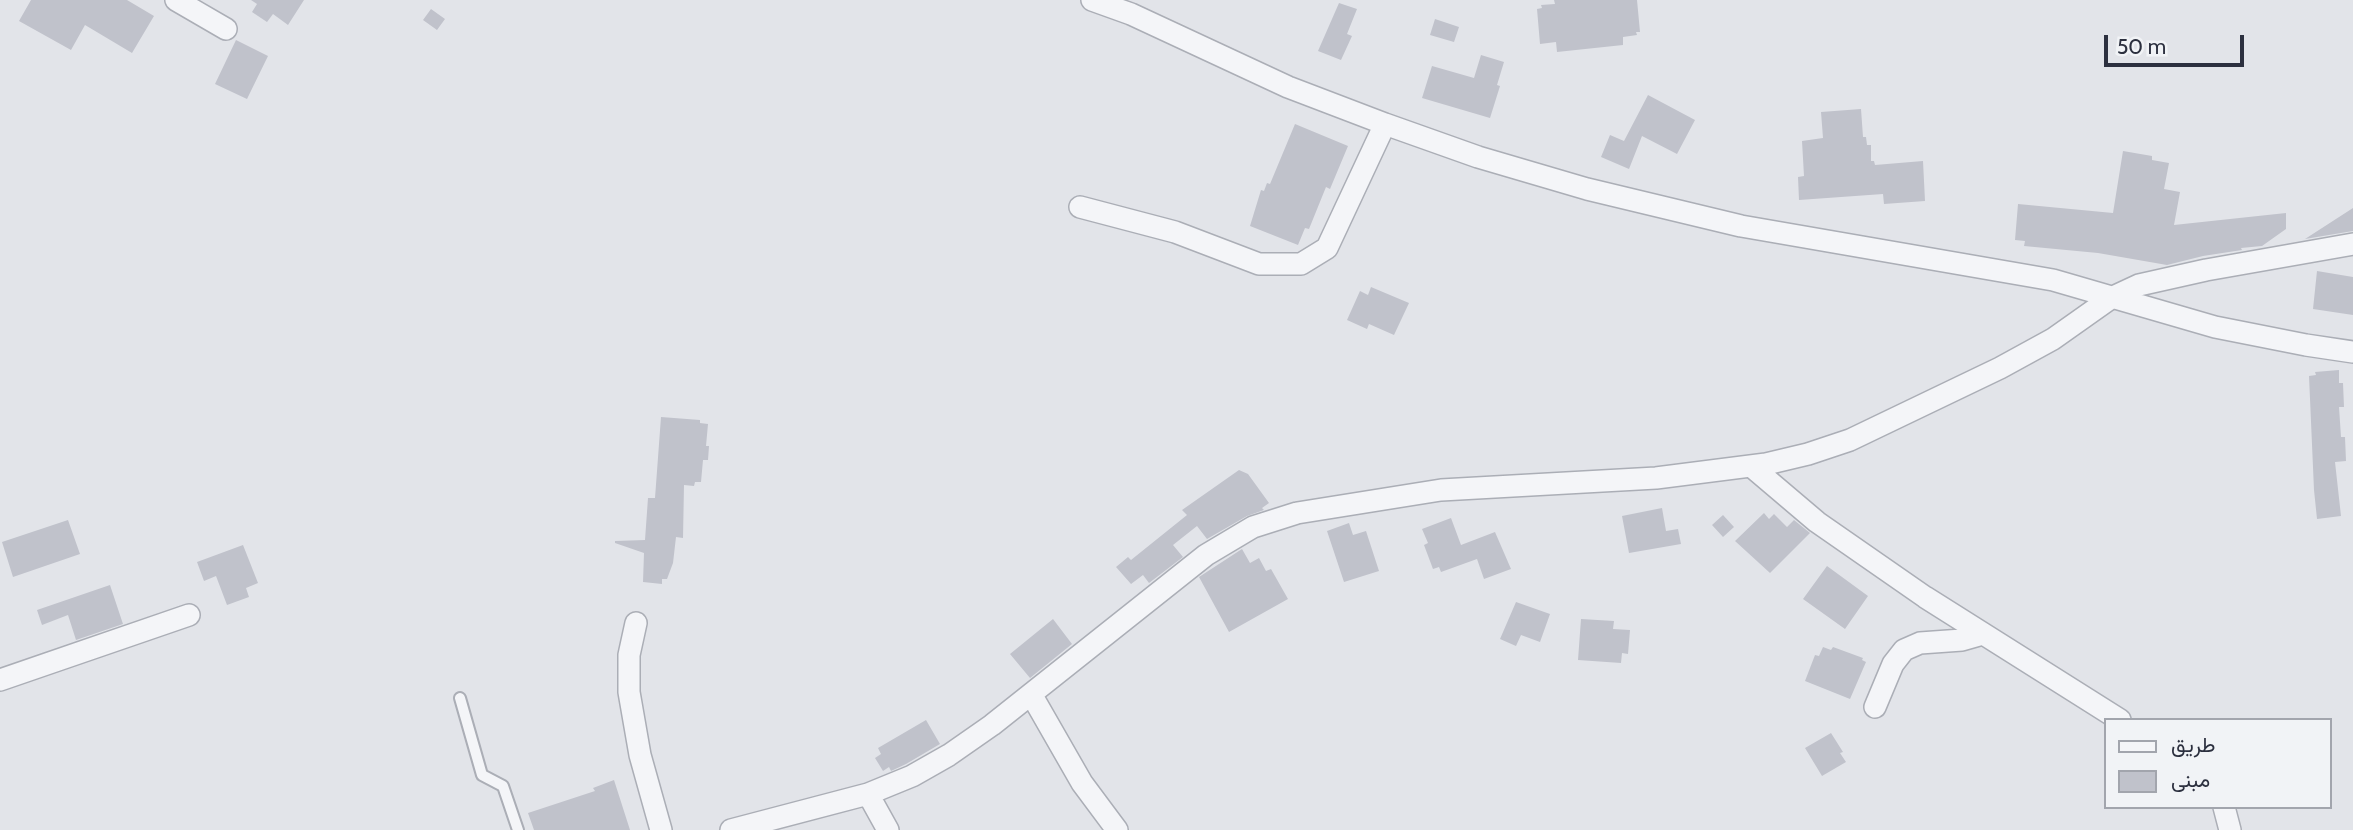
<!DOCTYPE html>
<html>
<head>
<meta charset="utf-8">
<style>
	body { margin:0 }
	#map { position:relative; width:2353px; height:830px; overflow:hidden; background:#e2e4e9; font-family:Cabin,Vazirmatn,sans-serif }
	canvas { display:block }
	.legend { position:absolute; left:2104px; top:718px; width:228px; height:91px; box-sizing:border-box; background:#f1f3f6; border:2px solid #a2a5ad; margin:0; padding:9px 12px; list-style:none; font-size:21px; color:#2c303f }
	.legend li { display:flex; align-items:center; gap:14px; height:35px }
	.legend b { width:35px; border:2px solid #a2a5ad }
	.scale { position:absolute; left:2104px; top:35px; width:140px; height:32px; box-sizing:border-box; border:4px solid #2c303f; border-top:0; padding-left:9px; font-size:21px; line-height:24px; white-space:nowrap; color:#2c303f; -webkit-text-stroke:5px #f1f3f6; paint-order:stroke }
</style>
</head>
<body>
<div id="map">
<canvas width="2353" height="830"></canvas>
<ul class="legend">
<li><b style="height:9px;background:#f4f5f8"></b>طريق</li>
<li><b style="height:19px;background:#c0c2cb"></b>مبنى</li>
</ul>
<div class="scale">50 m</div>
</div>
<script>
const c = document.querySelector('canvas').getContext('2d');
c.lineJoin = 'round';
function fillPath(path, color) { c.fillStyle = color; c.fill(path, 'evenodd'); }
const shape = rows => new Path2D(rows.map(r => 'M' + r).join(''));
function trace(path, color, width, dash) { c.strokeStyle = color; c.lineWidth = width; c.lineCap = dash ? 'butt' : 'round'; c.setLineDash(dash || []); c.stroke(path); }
fillPath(shape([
	[31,0,127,0,154,16,132,53,85,25,71,50,19,21],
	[251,0,304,0,288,25,273,14,267,22,252,12,257,4],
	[1554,0,1637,0,1640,32,1636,32,1637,35,1623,37,1623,45,1557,52,1556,42,1540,44,1537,9,1542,8,1541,5,1555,4],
	[1339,3,1357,9,1347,34,1352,36,1341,60,1318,51],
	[431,9,445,19,437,30,423,20],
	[1435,19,1459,27,1454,42,1430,35],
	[236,40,268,56,247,99,215,84],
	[1481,55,1504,62,1497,85,1500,86,1490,118,1422,98,1432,66,1474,78],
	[1648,95,1695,120,1677,154,1642,136,1629,169,1601,157,1610,135,1624,141],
	[1861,109,1863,137,1866,137,1867,145,1871,145,1871,161,1874,161,1875,165,1923,161,1925,201,1884,204,1883,194,1799,200,1798,177,1804,176,1802,141,1823,138,1821,112],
	[1295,124,1348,146,1330,189,1326,187,1309,229,1305,228,1298,245,1250,226,1261,190,1264,191,1267,183,1270,184],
	[2123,151,2152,156,2152,160,2169,163,2164,189,2180,192,2174,225,2286,213,2286,229,2262,246,2241,248,2242,250,2203,256,2167,265,2098,253,2024,246,2025,241,2015,240,2018,204,2113,213],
	[2353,208,2353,231,2305,239],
	[2317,271,2353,277,2353,315,2313,309],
	[1371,287,1409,303,1394,335,1369,324,1367,329,1347,320,1360,291,1368,295],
	[2339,370,2339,383,2343,383,2344,407,2339,407,2341,437,2345,437,2346,461,2335,462,2341,516,2317,519,2314,490,2309,376,2316,375,2315,372],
	[661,417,700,420,700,423,708,424,706,446,709,446,708,460,703,460,701,482,695,482,694,486,684,485,683,538,676,537,673,563,667,579,662,579,662,584,643,582,644,553,615,543,615,541,645,540,648,498,655,498],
	[1239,470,1248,474,1269,503,1262,508,1264,510,1247,516,1207,539,1197,526,1173,545,1183,557,1149,583,1143,575,1131,584,1116,567,1128,557,1131,560,1187,515,1182,510],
	[1662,508,1666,531,1678,529,1681,544,1629,553,1622,516],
	[1764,513,1769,519,1774,514,1787,527,1794,520,1810,533,1770,573,1735,541],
	[1723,515,1734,527,1723,537,1712,525],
	[1451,518,1461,545,1495,532,1511,569,1484,579,1477,559,1441,572,1439,567,1433,569,1424,545,1428,543,1422,529],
	[68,520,80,554,13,577,2,542],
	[1349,523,1353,535,1366,531,1379,571,1344,582,1327,531],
	[243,545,258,583,246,588,249,597,227,605,216,576,204,581,197,562],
	[1242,549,1250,563,1259,558,1266,571,1271,569,1288,599,1229,632,1199,577],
	[1827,566,1868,596,1845,629,1803,599],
	[110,585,123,624,76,640,68,615,42,625,37,610],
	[1516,602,1550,614,1540,642,1521,635,1516,646,1500,639],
	[1053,619,1072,644,1030,678,1010,654],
	[1581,619,1614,621,1613,629,1630,630,1628,654,1622,653,1621,663,1578,660],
	[1823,647,1831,650,1833,647,1863,658,1862,660,1866,662,1850,699,1805,681,1815,655,1819,656],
	[926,720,940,744,906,764,891,771,889,767,883,771,875,758,881,754,878,748],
	[1831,733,1843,752,1840,753,1846,762,1822,776,1805,748],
	[614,780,630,830,534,830,528,813,595,791,593,788]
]), '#c0c2cb');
const lane = shape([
	[460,698,482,775,503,786,518,830]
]);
const street = shape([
	[176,0,226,29],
	[1092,0,1131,14,1288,87,1385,124,1478,157,1587,189,1741,226,2053,280,2215,327,2306,345,2353,352],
	[1080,207,1175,232,1259,264,1301,264,1327,248,1385,124],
	[1751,466,1817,522,1925,597,2120,720],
	[636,623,629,655,629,692,640,755,661,830],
	[0,680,189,615],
	[1031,694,1082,783,1117,830],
	[1875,707,1893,664,1904,650,1920,643,1962,640,1983,634],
	[868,794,888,830],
	[2224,807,2230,830],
	[731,830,868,794,912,776,949,755,992,725,1206,555,1253,527,1297,513,1441,490,1656,478,1766,464,1808,454,1850,440,2000,368,2053,339,2111,298,2139,285,2206,270,2353,244]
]);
trace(lane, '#abaeb6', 14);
trace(street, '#abaeb6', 24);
trace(lane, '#f4f5f8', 10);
trace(street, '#f4f5f8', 21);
</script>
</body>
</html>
